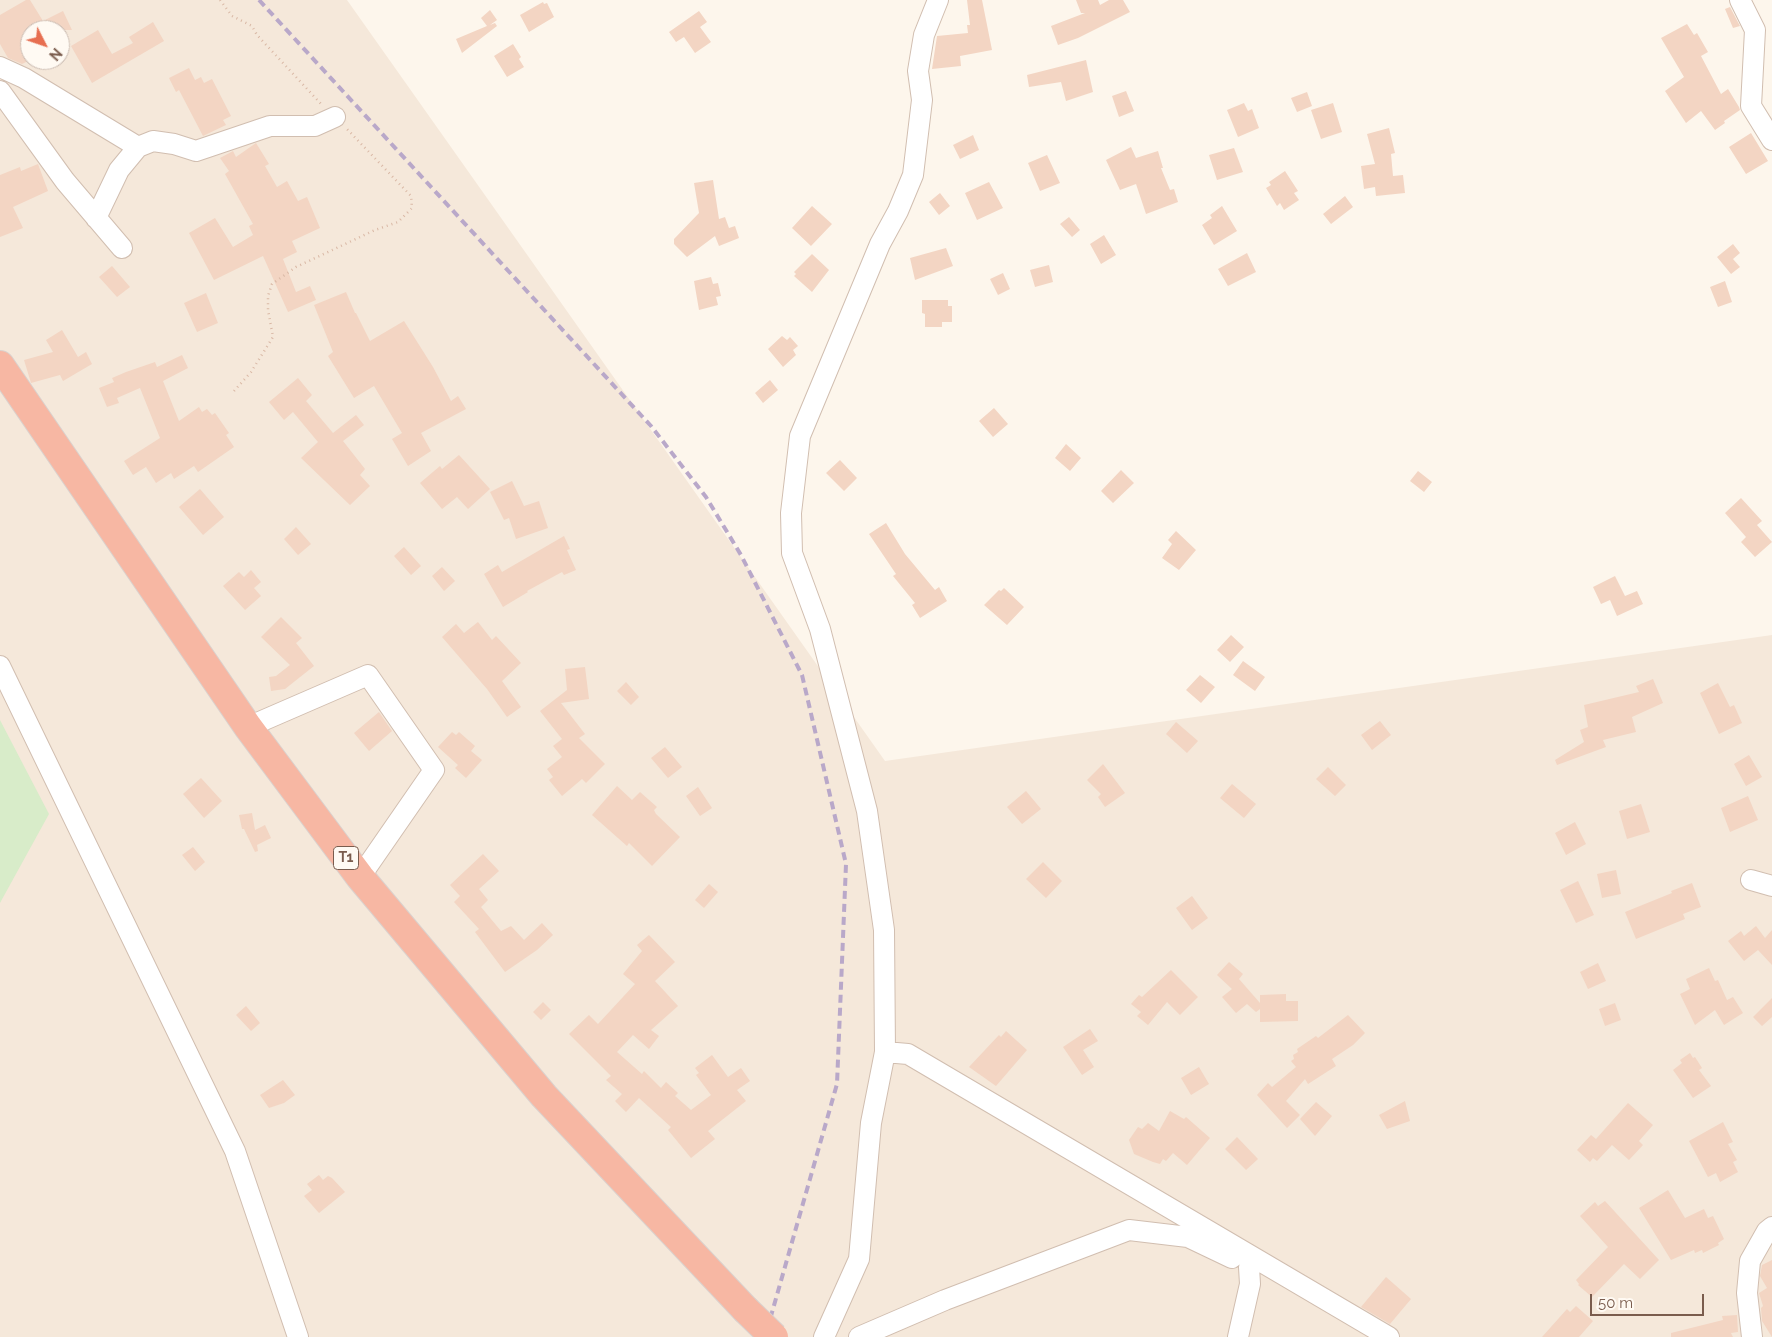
<!DOCTYPE html>
<html>
<head>
<meta charset="utf-8">
<style>
	body { margin:0 }
	#map { position:relative; width:1772px; height:1337px; overflow:hidden; background:#fdf6ec; font-family:Raleway,sans-serif }
	canvas { display:block }
	.north { position:absolute; left:20px; top:20px; width:50px; height:50px; box-sizing:border-box; background:#fffaf3; border:1px solid #cabbb1; border-radius:50%; rotate:131deg; font-size:14px; font-weight:700; line-height:20px; text-align:center; color:#7a5c4d }
	.north::after { content:''; display:block; margin:auto; width:18px; height:22px; background:#e76f51; clip-path:polygon(50% 0,100% 100%,50% 72%,0 100%) }
	.scale { position:absolute; left:1590px; top:1294px; width:114px; height:22px; box-sizing:border-box; border:2px solid #7a5c4d; border-top:0; padding-left:6px; font-size:15px; line-height:18px; white-space:nowrap; color:#7a5c4d; -webkit-text-stroke:4px #fffaf3; paint-order:stroke }
</style>
</head>
<body>
<div id="map">
<canvas width="1772" height="1337"></canvas>
<div class="north">N</div>
<div class="scale">50 m</div>
</div>
<script>
const c = document.querySelector('canvas').getContext('2d');
c.lineJoin = 'round';
function fillPath(path, color) { c.fillStyle = color; c.fill(path, 'evenodd'); }
const shape = rows => new Path2D(rows.map(r => 'M' + r).join(''));
function trace(path, color, width, dash) { c.strokeStyle = color; c.lineWidth = width; c.lineCap = dash ? 'butt' : 'round'; c.setLineDash(dash || []); c.stroke(path); }
function write(font, color, halo, rows, align = 'center') {
  c.font = font + ' Raleway,sans-serif'; c.lineWidth = 5; c.setLineDash([]); c.textBaseline = 'middle'; c.strokeStyle = halo; c.fillStyle = color; for (const [text, x, y, turn = 0] of rows) {
    c.save(); c.translate(x, y); c.rotate((+turn || 0) * Math.PI / 180); c.textAlign = isNaN(turn) ? turn : align; if (halo) c.strokeText(text, 0, 0); c.fillText(text, 0, 0); c.restore();
  }
}
fillPath(shape([
	[0,0,347,0,885,761,1772,635,1772,1337,0,1337],
	[30,30,60,30,60,60,30,60]
]), '#f5e8da');
fillPath(shape([
	[0,720,49,814,0,903]
]), '#d8ecc9');
fillPath(shape([
	[26,0,30,0,43,21,63,11,72,30,30,30,30,60,22,64,8,58,0,44,0,15],
	[967,0,982,0,992,50,960,56,961,66,932,69,937,36,968,33,967,25,970,25],
	[1076,0,1098,0,1100,5,1109,0,1123,0,1130,12,1078,38,1058,45,1051,26,1085,13,1081,13],
	[543,2,544,4,547,3,554,17,529,32,520,15],
	[1730,7,1740,26,1733,28,1725,9],
	[490,10,497,20,490,25,495,23,497,26,462,53,456,39,487,26,481,18],
	[699,11,707,22,700,27,711,42,695,53,684,37,676,42,669,32],
	[153,22,164,41,92,83,71,46,98,30,112,54,133,43,129,37],
	[1687,24,1694,35,1697,33,1708,52,1701,56,1721,94,1728,89,1739,107,1740,110,1724,121,1725,123,1715,130,1701,111,1686,123,1665,91,1684,77,1661,38],
	[513,44,521,57,519,59,524,67,507,77,494,56],
	[1086,60,1093,92,1066,101,1061,82,1029,87,1027,75],
	[189,68,195,80,201,77,204,83,212,79,231,116,223,120,226,125,203,136,179,90,176,92,169,78],
	[1126,91,1134,111,1119,117,1112,96],
	[1307,92,1312,106,1297,112,1291,98],
	[1244,103,1248,111,1252,109,1259,128,1238,137,1227,110],
	[1333,103,1342,132,1321,139,1311,110],
	[1389,128,1395,153,1391,154,1393,176,1403,175,1405,193,1376,196,1375,187,1364,189,1361,166,1375,164,1367,134],
	[1751,133,1768,161,1746,174,1729,147],
	[973,135,979,150,960,159,953,145],
	[256,143,269,164,265,166,277,187,287,181,298,201,307,197,320,228,292,241,297,252,283,259,296,292,310,286,316,300,288,312,263,256,214,280,189,233,215,218,233,247,253,235,249,226,253,224,225,174,229,171,220,158,233,151,236,157],
	[1131,147,1136,158,1158,151,1163,168,1161,168,1170,190,1174,189,1178,202,1146,214,1136,184,1120,190,1106,160],
	[1234,148,1243,172,1217,180,1209,155],
	[1047,155,1060,183,1040,191,1028,163],
	[38,164,48,191,13,207,23,228,0,237,0,175,20,167,21,171],
	[1285,171,1298,191,1294,193,1299,200,1284,210,1280,203,1277,206,1266,188,1271,185,1269,182],
	[713,180,719,219,725,217,729,228,735,226,739,238,719,246,715,236,687,257,674,244,674,239,699,213,694,183],
	[989,182,1003,208,977,220,965,193],
	[940,193,950,206,939,215,929,202],
	[1345,196,1353,207,1331,224,1323,214],
	[812,206,832,224,811,246,792,228],
	[1222,206,1237,231,1214,245,1202,225,1212,218,1210,215],
	[1069,217,1080,230,1072,237,1060,224],
	[1104,235,1116,255,1101,264,1090,244],
	[1733,244,1740,253,1733,259,1740,267,1731,274,1717,257],
	[946,248,953,266,915,280,910,258],
	[1247,253,1256,272,1228,286,1218,269],
	[812,254,829,270,812,292,794,276,796,274,794,272],
	[1049,265,1053,282,1035,287,1030,270],
	[112,266,130,287,117,297,99,277],
	[1003,273,1010,289,998,295,990,279],
	[711,277,713,284,718,283,721,296,716,297,718,305,699,310,694,281],
	[1725,281,1732,302,1718,307,1710,287],
	[346,292,355,313,356,313,370,341,404,321,433,367,451,401,458,396,466,409,421,433,431,451,408,466,392,439,402,433,374,386,354,398,328,356,333,352,314,305],
	[206,293,218,323,197,332,184,303],
	[922,300,948,300,948,306,952,306,952,322,942,322,942,327,925,327,925,314,922,313],
	[62,330,78,357,86,352,92,364,63,381,60,375,31,383,24,360,53,352,46,340],
	[782,336,787,340,790,337,798,346,793,350,796,355,783,367,768,349],
	[182,355,188,368,163,381,179,421,199,407,202,412,207,409,212,415,215,413,229,433,226,435,234,447,198,472,194,466,174,479,171,473,156,483,146,467,133,475,124,461,160,438,140,388,117,398,119,403,107,407,99,388,114,382,112,378,126,372,155,362,157,367],
	[298,378,312,395,306,401,333,433,356,415,364,425,343,441,365,469,360,475,370,486,350,505,301,458,318,442,293,412,284,420,269,402],
	[770,380,778,390,763,403,755,393],
	[994,408,1008,424,993,437,979,421],
	[1066,444,1081,458,1070,471,1055,458],
	[459,455,490,489,468,509,457,497,442,509,420,483,440,466,442,469],
	[840,460,857,478,844,491,826,473],
	[1121,470,1134,483,1113,503,1101,491],
	[1418,471,1432,482,1424,492,1410,481],
	[512,481,524,506,539,501,548,528,516,539,509,518,504,520,490,492],
	[200,489,224,517,203,535,179,507],
	[1741,498,1762,521,1757,525,1772,542,1755,557,1741,542,1746,537,1725,513],
	[886,523,905,554,935,590,939,587,947,601,920,618,912,605,915,603,893,576,896,574,869,534],
	[296,527,311,544,298,555,284,539],
	[1176,531,1196,550,1179,570,1162,558,1172,544,1168,540],
	[564,536,570,549,567,550,576,570,564,575,562,572,527,591,528,592,503,607,484,574,498,565,502,572],
	[404,547,421,566,411,575,394,556],
	[442,567,455,581,444,591,432,576],
	[251,570,261,582,254,588,261,596,245,610,223,586,239,572,244,577],
	[1615,576,1625,596,1637,591,1643,604,1617,616,1610,600,1601,604,1593,587],
	[1004,588,1024,607,1007,625,984,605,999,590,1001,591],
	[281,617,302,638,296,643,314,666,285,689,271,691,269,677,276,676,290,665,261,637],
	[478,622,492,640,496,636,521,663,502,681,521,707,507,717,487,689,442,637,456,624,464,633],
	[1231,635,1244,647,1230,662,1217,650],
	[1243,661,1265,677,1255,691,1233,675],
	[585,667,589,699,561,703,585,734,579,738,605,764,586,783,582,779,562,796,549,780,553,777,547,769,562,757,553,746,562,739,540,711,567,690,565,669],
	[1200,675,1215,687,1201,703,1186,690],
	[1653,679,1663,703,1632,717,1636,732,1603,740,1606,747,1557,765,1555,760,1584,742,1580,730,1588,727,1584,705,1639,692,1636,686],
	[626,682,639,697,631,705,617,691],
	[1718,683,1730,707,1734,705,1742,723,1719,734,1700,693],
	[379,712,392,731,369,751,354,733],
	[1380,721,1391,735,1372,750,1361,735],
	[1176,722,1198,741,1187,753,1166,734],
	[452,732,456,735,459,732,475,746,471,751,482,760,466,778,455,768,458,765,438,747],
	[665,747,682,767,668,778,651,758],
	[1749,755,1762,777,1746,786,1734,764],
	[1103,764,1125,793,1105,807,1098,797,1101,794,1087,780],
	[1328,767,1346,785,1335,796,1316,779],
	[201,778,222,801,204,818,183,794],
	[1232,784,1256,804,1244,818,1220,798],
	[617,786,632,800,640,792,657,807,654,810,656,814,680,837,652,866,629,843,627,846,592,815],
	[698,787,712,808,700,816,686,796],
	[1026,791,1041,809,1022,824,1007,807],
	[1748,796,1758,820,1730,832,1721,808],
	[1641,804,1650,832,1627,839,1619,811],
	[252,813,255,830,265,825,271,838,257,845,258,851,255,852,244,829,242,829,239,815],
	[1575,822,1586,844,1566,855,1555,833],
	[193,847,205,862,195,871,182,855],
	[483,854,499,871,479,889,488,900,481,907,501,931,511,926,524,940,542,923,553,935,537,950,505,972,475,932,479,929,454,902,460,896,450,885],
	[1043,862,1062,881,1046,898,1026,879],
	[1616,870,1621,894,1602,898,1597,874],
	[1578,881,1594,915,1576,923,1560,890],
	[1692,883,1701,907,1683,914,1685,919,1636,939,1625,912,1672,893,1671,891],
	[709,884,718,892,704,908,695,900],
	[1192,896,1208,918,1192,930,1176,908],
	[1756,926,1765,938,1772,930,1772,965,1758,950,1744,961,1728,941,1741,931,1744,936],
	[649,935,675,962,655,981,678,1006,651,1030,659,1036,649,1049,633,1035,617,1052,642,1074,644,1071,661,1088,666,1082,678,1093,675,1096,691,1110,711,1095,696,1075,699,1073,695,1068,712,1055,728,1077,741,1068,750,1081,737,1090,746,1101,708,1131,715,1139,691,1158,668,1130,671,1127,639,1098,626,1112,615,1101,622,1094,606,1080,611,1076,569,1034,589,1015,598,1024,635,984,623,974,642,951,637,945],
	[1229,962,1243,974,1239,979,1260,1003,1260,995,1286,994,1286,1001,1298,1001,1298,1021,1260,1022,1260,1009,1256,1012,1247,1004,1236,1013,1222,997,1232,989,1217,975],
	[1598,963,1606,981,1588,989,1580,972],
	[1709,968,1715,981,1718,980,1727,1000,1733,997,1743,1013,1724,1025,1715,1010,1695,1025,1680,994,1690,989,1686,979],
	[1171,970,1198,997,1180,1015,1167,1002,1148,1025,1137,1016,1141,1012,1131,1004,1139,995,1142,997],
	[1772,998,1772,1017,1762,1026,1753,1017],
	[543,1002,551,1010,541,1020,533,1012],
	[1615,1003,1621,1020,1605,1026,1599,1009],
	[246,1006,260,1023,251,1031,236,1015],
	[1348,1015,1365,1033,1353,1045,1332,1059,1336,1066,1308,1084,1305,1079,1286,1101,1300,1115,1287,1128,1257,1095,1268,1083,1272,1087,1296,1067,1291,1061,1294,1059,1293,1055,1298,1052,1297,1049,1316,1036,1318,1038],
	[1090,1029,1098,1041,1083,1050,1094,1067,1082,1075,1063,1047],
	[1006,1031,1027,1050,996,1086,969,1067,999,1035,1001,1037],
	[1690,1053,1693,1058,1695,1057,1702,1068,1699,1070,1711,1086,1693,1098,1673,1070,1682,1063,1680,1060],
	[1199,1067,1209,1084,1191,1095,1181,1078],
	[283,1080,295,1095,284,1103,269,1108,260,1095],
	[1405,1101,1410,1121,1387,1129,1379,1115],
	[1316,1102,1332,1116,1315,1136,1300,1119],
	[1628,1103,1653,1125,1639,1141,1643,1145,1629,1160,1612,1145,1597,1161,1593,1158,1590,1162,1577,1150,1591,1135,1596,1139],
	[1170,1111,1184,1119,1186,1117,1210,1138,1187,1165,1173,1153,1166,1161,1163,1159,1160,1164,1153,1162,1134,1154,1129,1140,1138,1127,1142,1129,1148,1123,1159,1131],
	[1723,1122,1733,1142,1728,1144,1737,1160,1733,1162,1738,1172,1720,1182,1716,1173,1708,1177,1689,1141],
	[1237,1137,1258,1159,1246,1170,1225,1149],
	[319,1175,323,1180,328,1176,332,1178,345,1192,319,1213,304,1196,312,1190,307,1184],
	[1668,1190,1685,1218,1704,1209,1708,1218,1713,1216,1724,1239,1718,1243,1719,1245,1703,1253,1702,1250,1695,1253,1694,1250,1671,1260,1639,1208],
	[1605,1201,1659,1260,1640,1279,1624,1264,1592,1297,1578,1285,1579,1284,1576,1280,1608,1247,1580,1216,1595,1202,1598,1206],
	[1772,1260,1772,1337,1762,1321,1761,1308,1763,1306,1759,1293,1767,1288,1760,1276,1762,1265],
	[1386,1277,1411,1299,1390,1324,1361,1307],
	[1576,1306,1593,1321,1579,1337,1542,1337,1567,1309,1570,1312],
	[1737,1315,1738,1332,1731,1333,1733,1337,1671,1337,1671,1333,1723,1320,1722,1316]
]), '#f3d5c3');
const minor = shape([
	[1740,0,1755,30,1751,106,1772,140],
	[0,67,24,78,138,147],
	[0,91,65,181,122,248],
	[96,218,119,170,138,147,153,141,174,144,196,151,270,126,315,126,335,117],
	[0,666,235,1151,298,1337],
	[248,727,368,675,434,770,360,877],
	[1751,880,1772,886],
	[885,1052,884,930,867,811,820,629,792,553,791,513,800,436,880,244,898,211,913,175,922,100,918,71,924,35,938,0],
	[824,1337,859,1259,871,1123,885,1052,908,1054,1389,1337],
	[859,1337,945,1300,1129,1230,1188,1237,1232,1258],
	[1238,1337,1250,1284,1249,1267],
	[1752,1337,1747,1293,1750,1261,1767,1231,1772,1227]
]);
const highway = shape([
	[0,365,248,727,360,877,544,1096,745,1309]
]);
trace(minor, '#d1beb0', 22);
trace(highway, '#dad1cd', 30);
trace(shape([
	[220,0,232,16,252,26,257,35,322,105],
	[234,391,251,372,273,337,268,310,268,296,272,284,296,267,375,230,398,222,412,208,411,196,346,128]
]), '#d9b8a5', 2.5, [1, 4]);
trace(minor, '#fff', 20);
trace(highway, '#f7b7a3', 28);
trace(shape([
	[259,0,651,426,706,497,741,555,802,675,846,864,837,1084,765,1337]
]), '#b9a8c9', 4, [8, 5]);
const highwayBridge = shape([
	[745,1309,774,1337]
]);
trace(highwayBridge, '#dad1cd', 30, []);
trace(highwayBridge, '#f7b7a3', 28);
for (const [x, y, w] of [
	[346,858,25]
]) { const box = new Path2D(); box.roundRect(x - w / 2, y - 11.5, w, 23, 4); c.fillStyle = '#fffaf3'; c.fill(box); trace(box, '#7a5c4d', 1); }
write('bold 14px', '#7a5c4d', null, [
	["T1",346,858]
]);
</script>
</body>
</html>
